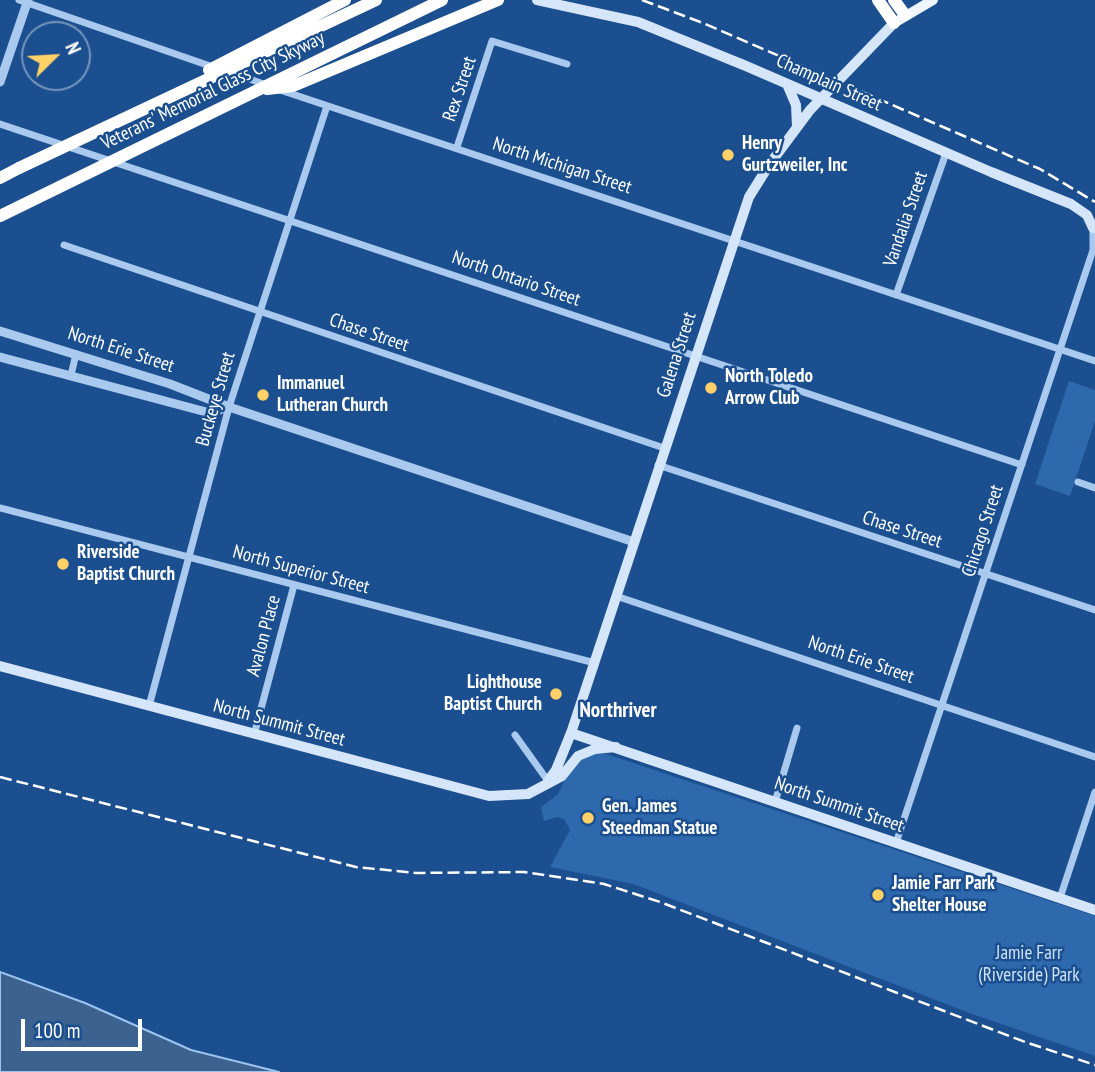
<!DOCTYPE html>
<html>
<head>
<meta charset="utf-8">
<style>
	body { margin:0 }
	#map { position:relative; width:1095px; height:1072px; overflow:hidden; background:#1b4f8f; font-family:"PT Sans Narrow",sans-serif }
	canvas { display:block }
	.north { position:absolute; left:21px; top:21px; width:70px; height:70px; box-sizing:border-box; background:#1b4f8f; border:2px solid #7695bc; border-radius:50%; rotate:66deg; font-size:19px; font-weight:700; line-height:28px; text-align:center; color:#fff }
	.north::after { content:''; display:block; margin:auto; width:24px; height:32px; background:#ffd166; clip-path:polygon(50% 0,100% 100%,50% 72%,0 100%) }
	.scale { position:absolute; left:21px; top:1019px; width:121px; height:32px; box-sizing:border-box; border:4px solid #fff; border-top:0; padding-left:9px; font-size:21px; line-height:24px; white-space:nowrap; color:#fff; -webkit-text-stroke:5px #1b4f8f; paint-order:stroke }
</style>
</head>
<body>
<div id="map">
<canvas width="1095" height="1072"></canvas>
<div class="north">N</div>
<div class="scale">100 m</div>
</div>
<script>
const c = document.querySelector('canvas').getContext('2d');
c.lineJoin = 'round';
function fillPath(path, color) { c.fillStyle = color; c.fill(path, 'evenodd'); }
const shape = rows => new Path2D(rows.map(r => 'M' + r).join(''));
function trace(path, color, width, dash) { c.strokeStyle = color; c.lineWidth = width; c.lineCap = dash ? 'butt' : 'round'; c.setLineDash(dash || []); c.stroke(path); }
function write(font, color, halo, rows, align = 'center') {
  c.font = font + ' "PT Sans Narrow",sans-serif'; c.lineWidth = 5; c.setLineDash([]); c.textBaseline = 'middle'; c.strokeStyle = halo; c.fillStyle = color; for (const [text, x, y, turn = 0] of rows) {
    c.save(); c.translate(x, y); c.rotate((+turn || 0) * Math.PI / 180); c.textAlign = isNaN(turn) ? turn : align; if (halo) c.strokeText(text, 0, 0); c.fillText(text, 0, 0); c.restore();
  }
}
fillPath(shape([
	[1069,381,1095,390,1095,421,1070,496,1035,484],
	[596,754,606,754,1095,916,1095,1056,975,1015,633,884,550,867,570,830,564,819,557,817,544,821,541,807,558,794,571,767,585,756]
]), '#2e69ad');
const water = shape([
	[0,972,85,1003,191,1050,279,1072,0,1072,0,972]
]);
fillPath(water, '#3c6290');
trace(water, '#9cc4f0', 2);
trace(shape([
	[19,0,213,67],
	[228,71,266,85],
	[280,90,1095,361],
	[0,124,1022,465],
	[457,147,492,41,567,64],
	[64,245,664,448],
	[896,295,946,153],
	[71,375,76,354],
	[658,465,1095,610],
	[1078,482,1095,488],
	[0,508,595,663],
	[616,596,1095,757],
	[149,706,229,407,327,106],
	[254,735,294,585],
	[515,735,548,781],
	[775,802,797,728],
	[896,843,1093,250,1093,228],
	[1060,898,1095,792]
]), '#a9c9ee', 7);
trace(shape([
	[0,82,28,0],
	[0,331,170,384,229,407,634,542],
	[0,357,210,413,229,407]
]), '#a9c9ee', 9);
trace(shape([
	[537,0,638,22,746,66,991,172,1071,204,1087,215,1093,228],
	[787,84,796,105,797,127],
	[0,666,489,796,528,794,562,776,578,756,595,749,616,747],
	[571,733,1095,910],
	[548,781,556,770,571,733,749,197,769,165,810,110,894,23]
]), '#d6e6fa', 10);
trace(shape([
	[894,23,933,0]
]), '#f0f6ff', 10);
trace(shape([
	[878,0,894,23],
	[894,0,905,15],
	[0,178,19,168]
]), '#fff', 12);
trace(shape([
	[642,0,703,23,1040,169,1095,202],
	[0,777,356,867,416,873,524,872,604,884,660,902,1025,1042,1095,1065]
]), '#fff', 2.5, [12, 5]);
trace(shape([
	[209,70,345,0],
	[267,89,293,86,498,0],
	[19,168,376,0],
	[0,216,442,0]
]), '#fff', 12);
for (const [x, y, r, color] of [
	[728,155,7,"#ffd166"],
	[711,388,7,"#ffd166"],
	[263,395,7,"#ffd166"],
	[63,564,7,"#ffd166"],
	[556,694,7,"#ffd166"],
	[588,818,7,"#ffd166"],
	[878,895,7,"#ffd166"]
]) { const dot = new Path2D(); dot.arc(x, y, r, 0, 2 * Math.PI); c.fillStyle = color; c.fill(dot); trace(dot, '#1b4f8f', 2.5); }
write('19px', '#fff', '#1b4f8f', [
	["Champlain Street",829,83,24],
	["Rex Street",460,89,-71],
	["Veterans' Memorial Glass City Skyway",213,91,-26],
	["North Michigan Street",562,166,18],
	["Vandalia Street",906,219,-71],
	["North Ontario Street",516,279,19],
	["Chase Street",369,333,19],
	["North Erie Street",121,350,18],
	["Galena Street",677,355,-72],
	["Buckeye Street",216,399,-74],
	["Chase Street",902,530,18],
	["Chicago Street",983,531,-72],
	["North Superior Street",301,570,15],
	["Avalon Place",264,636,-75],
	["North Erie Street",861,660,19],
	["North Summit Street",279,723,15],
	["North Summit Street",839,805,19]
]);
write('bold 19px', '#fff', '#1b4f8f', [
	["Henry",742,144],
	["Gurtzweiler, Inc",742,166],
	["North Toledo",725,377],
	["Arrow Club",725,399],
	["Immanuel",277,384],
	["Lutheran Church",277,406],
	["Riverside",77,553],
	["Baptist Church",77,575],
	["Lighthouse",542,683,"right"],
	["Baptist Church",542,705,"right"],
	["Gen. James",602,807],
	["Steedman Statue",602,829],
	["Jamie Farr Park",892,884],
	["Shelter House",892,906]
], 'left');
write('19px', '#cfe3fa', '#1b4f8f', [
	["Jamie Farr",1029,954],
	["(Riverside) Park",1029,976]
]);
write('bold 21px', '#fff', '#1b4f8f', [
	["Northriver",618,711]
]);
</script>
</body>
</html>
